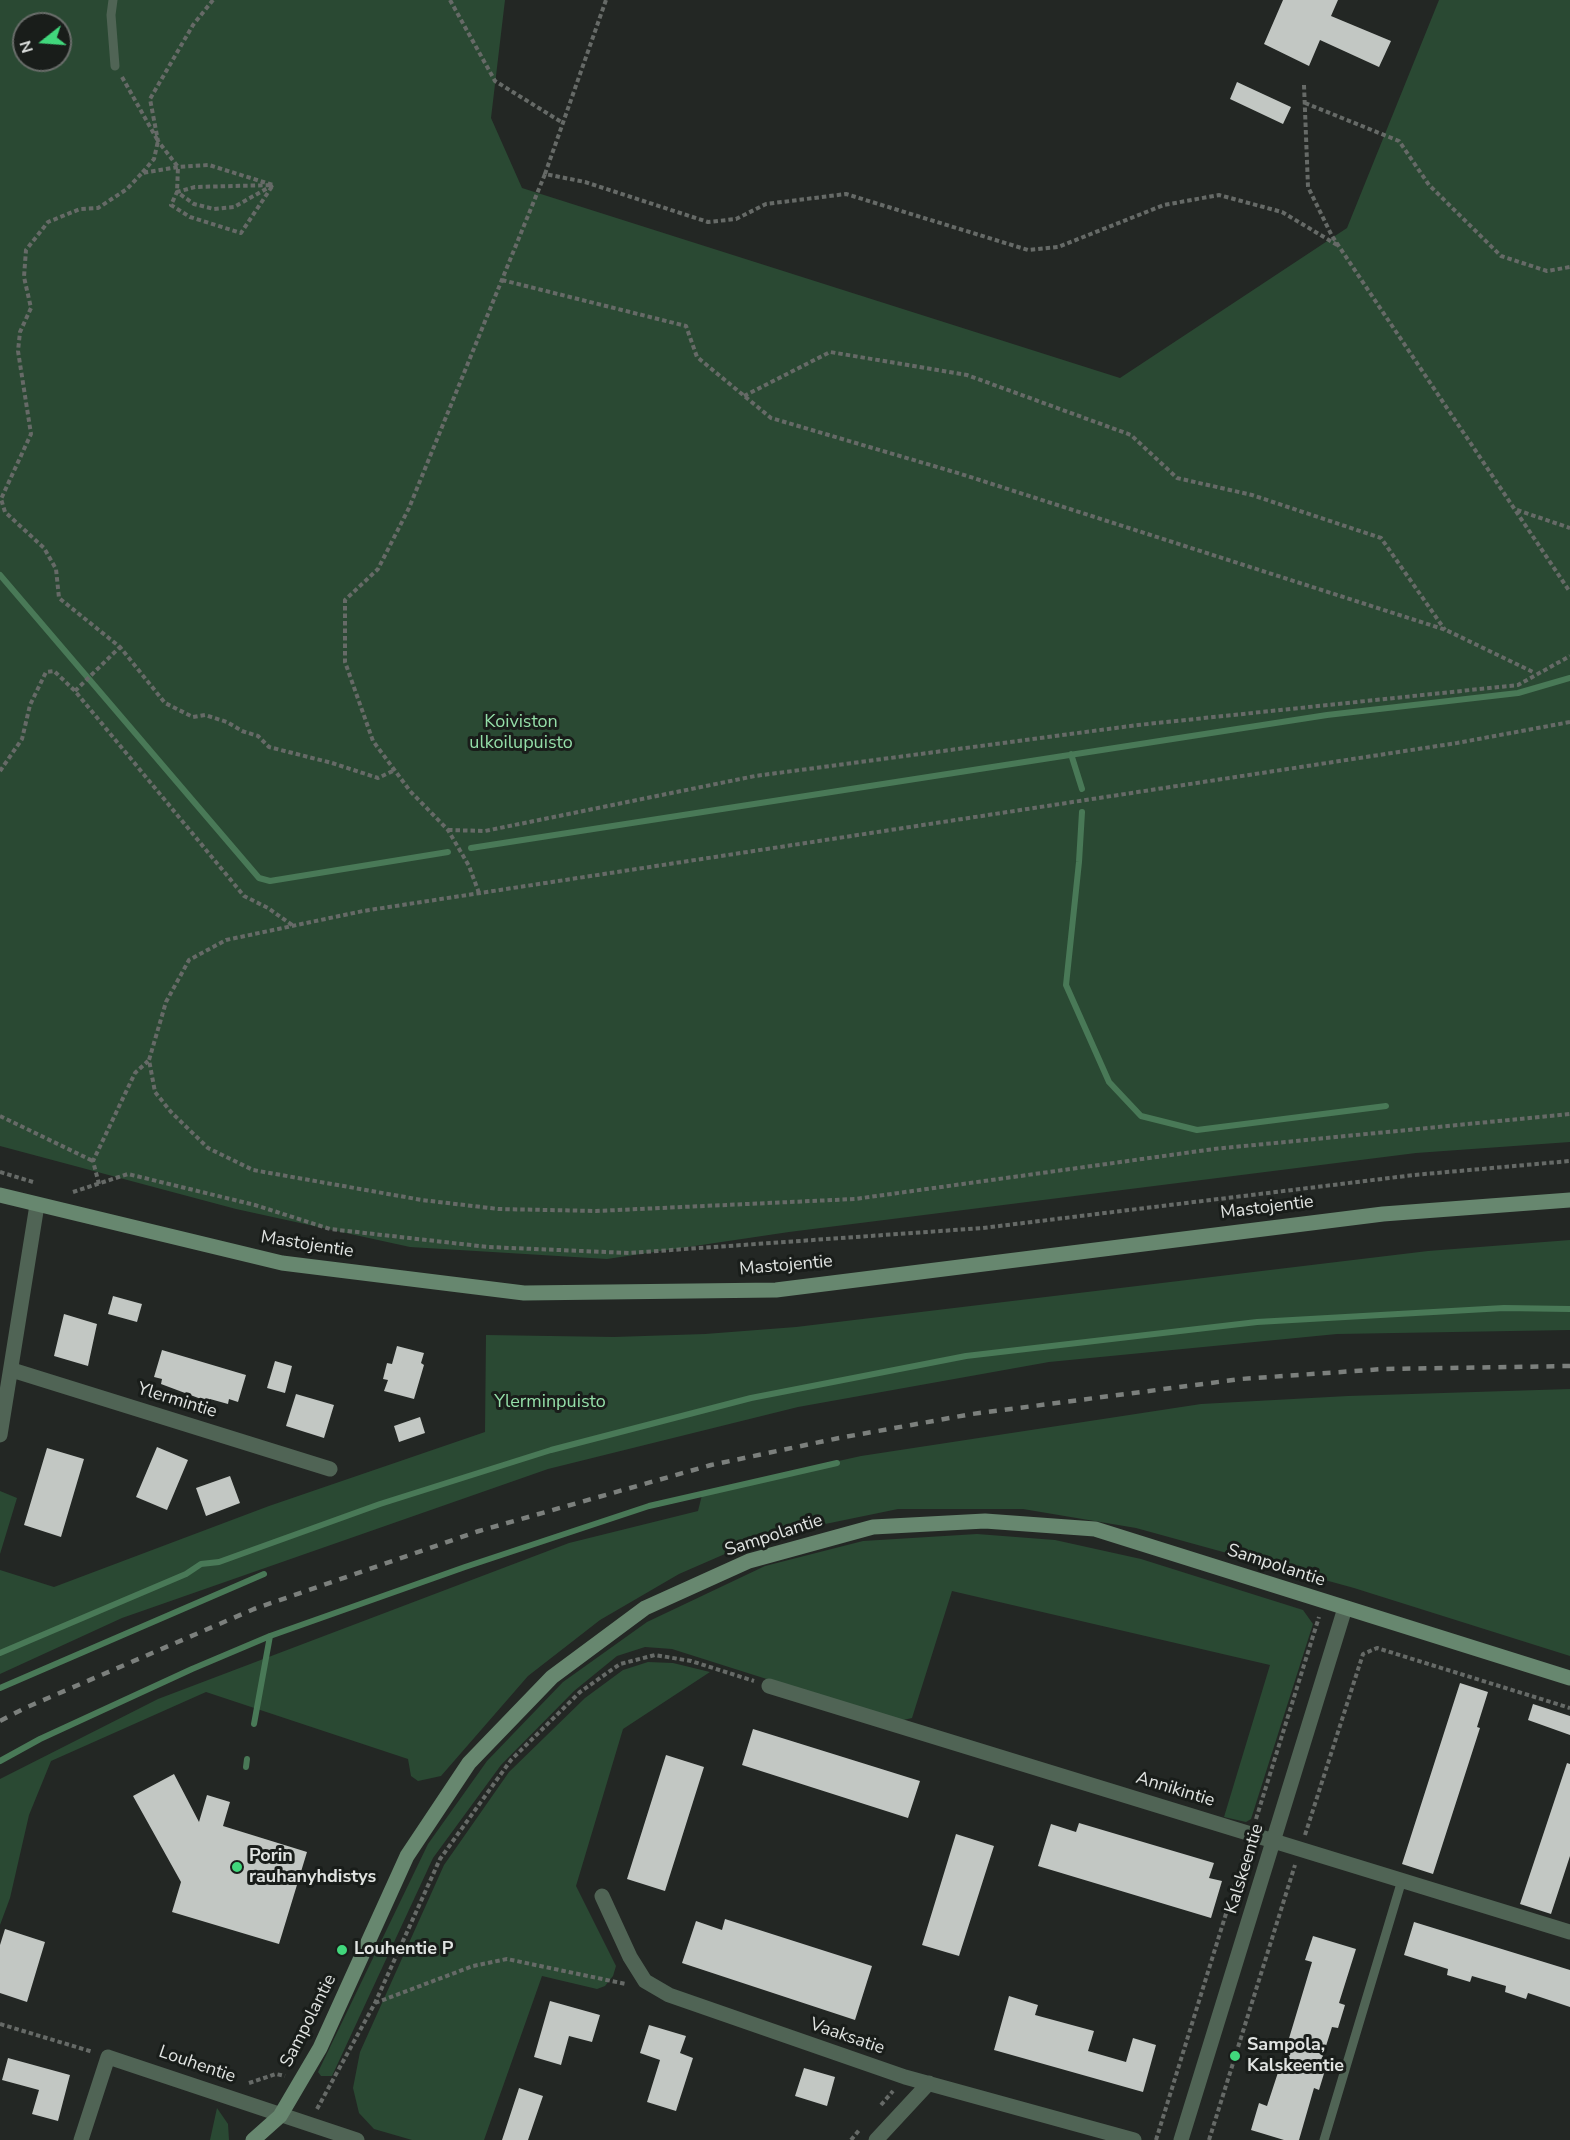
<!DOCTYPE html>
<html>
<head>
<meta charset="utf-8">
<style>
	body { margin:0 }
	#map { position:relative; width:1570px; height:2140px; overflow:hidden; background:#232724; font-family:"Nunito Sans",sans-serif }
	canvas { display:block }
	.north { position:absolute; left:12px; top:12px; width:60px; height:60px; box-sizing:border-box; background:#191d1a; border:2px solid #696d6a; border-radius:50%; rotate:253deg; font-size:16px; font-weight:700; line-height:24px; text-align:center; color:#e1e4e2 }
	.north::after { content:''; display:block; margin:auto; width:21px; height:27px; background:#41d77c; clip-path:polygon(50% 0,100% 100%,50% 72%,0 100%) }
</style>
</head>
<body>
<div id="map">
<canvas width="1570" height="2140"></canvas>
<div class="north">N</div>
</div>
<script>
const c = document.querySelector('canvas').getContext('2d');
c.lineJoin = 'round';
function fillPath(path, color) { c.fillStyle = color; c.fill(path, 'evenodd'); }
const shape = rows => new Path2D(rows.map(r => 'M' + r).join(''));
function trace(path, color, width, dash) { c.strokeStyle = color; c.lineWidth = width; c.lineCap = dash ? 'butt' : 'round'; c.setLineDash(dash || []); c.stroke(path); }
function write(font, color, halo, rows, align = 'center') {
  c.font = font + ' "Nunito Sans",sans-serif'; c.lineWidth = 6; c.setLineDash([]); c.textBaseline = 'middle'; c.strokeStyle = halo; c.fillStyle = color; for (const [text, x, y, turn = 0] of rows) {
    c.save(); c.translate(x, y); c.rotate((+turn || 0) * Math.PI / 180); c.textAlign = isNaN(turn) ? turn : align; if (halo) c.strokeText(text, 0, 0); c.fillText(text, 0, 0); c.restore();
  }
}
fillPath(shape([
	[0,0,505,0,491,118,522,188,1120,378,1347,228,1439,0,1570,0,1570,1142,1416,1153,789,1232,607,1259,410,1247,236,1209,0,1146],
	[24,24,60,24,60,60,24,60],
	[1570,1240,1570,1330,1337,1334,1049,1362,798,1407,548,1469,122,1618,0,1674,0,1570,54,1587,269,1506,485,1432,486,1335,614,1337,705,1334,796,1327,1428,1251],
	[1570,1389,1570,1656,1354,1588,1136,1528,1023,1509,898,1509,796,1530,734,1550,679,1574,600,1620,528,1676,441,1776,418,1781,411,1776,408,1759,206,1692,51,1761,29,1815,10,1898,0,1925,0,1779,158,1699,569,1543,698,1511,703,1491,861,1456,1201,1404,1348,1396],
	[0,1491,17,1498,0,1554],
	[977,1534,1055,1540,1141,1559,1303,1610,1313,1624,1251,1819,1246,1822,1224,1817,1270,1665,952,1591,912,1718,899,1721,672,1649,645,1647,617,1656,574,1691,501,1765,433,1858,332,2076,321,2076,318,2072,428,1844,487,1761,563,1682,647,1622,765,1566,863,1541],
	[648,1662,673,1663,710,1672,623,1729,576,1886,616,1966,613,1976,605,1986,597,1989,542,1976,484,2140,412,2140,374,2129,359,2113,353,2088,360,2052,444,1865,509,1772,585,1698,623,1670],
	[217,2108,228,2124,229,2140,210,2140]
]), '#2a4933');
trace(shape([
	[0,575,259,878,270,881,448,852],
	[1071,754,1082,789],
	[1082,812,1079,862,1066,985,1109,1082,1141,1116,1197,1130,1386,1106],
	[471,848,1327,715,1518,693,1570,678],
	[0,1653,186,1574,201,1564,219,1562,380,1504,551,1450,751,1398,966,1356,1257,1322,1504,1308,1570,1309],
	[0,1688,264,1574],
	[254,1724,270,1636],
	[0,1761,40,1739,192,1669,270,1636,465,1567,649,1506,837,1463],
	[246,1767,247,1759]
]), '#497957', 6);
fillPath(shape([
	[1283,0,1338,0,1331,16,1391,41,1379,67,1320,40,1309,66,1264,44],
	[1237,82,1291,107,1283,124,1230,99],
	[113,1296,142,1304,137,1322,108,1314],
	[64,1314,97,1324,88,1366,54,1356],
	[397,1346,424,1353,421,1363,424,1365,414,1399,384,1391,388,1380,383,1379,387,1363,392,1364],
	[162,1350,246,1375,238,1402,229,1399,228,1404,210,1399,209,1402,161,1384,162,1379,154,1377],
	[275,1361,292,1366,285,1393,267,1388],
	[296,1394,334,1405,324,1438,286,1426],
	[420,1417,425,1433,399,1442,394,1426],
	[157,1447,188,1460,167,1510,136,1497],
	[47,1448,84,1459,61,1537,24,1525],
	[230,1476,240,1503,206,1516,196,1488],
	[1460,1683,1488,1692,1477,1727,1480,1728,1433,1874,1402,1864],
	[1533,1704,1570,1716,1570,1735,1528,1720],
	[753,1729,920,1781,908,1818,742,1765],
	[666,1755,704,1767,665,1891,627,1879],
	[1567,1763,1570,1764,1570,1856,1551,1914,1520,1904],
	[174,1774,199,1822,207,1795,230,1802,223,1826,307,1852,279,1944,172,1912,181,1882,133,1796],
	[1079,1823,1214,1863,1209,1878,1222,1881,1211,1918,1038,1866,1051,1824,1076,1832],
	[956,1834,994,1846,959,1956,922,1945],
	[725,1919,872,1966,855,2020,682,1963,696,1921,722,1930],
	[1414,1922,1570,1970,1570,2007,1528,1993,1526,1999,1505,1992,1506,1986,1472,1976,1470,1982,1447,1975,1448,1969,1404,1955],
	[5,1929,45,1942,27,2002,0,1993,0,1945],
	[1313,1936,1356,1949,1339,2003,1345,2005,1338,2028,1332,2027,1320,2065,1326,2067,1319,2090,1314,2088,1299,2140,1284,2140,1251,2130,1259,2103,1267,2106,1287,2045,1312,1962,1305,1960],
	[1009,1996,1038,2005,1035,2015,1094,2031,1088,2051,1126,2062,1133,2038,1156,2045,1143,2092,994,2050],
	[550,2001,600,2015,592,2042,569,2036,561,2065,534,2057],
	[649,2025,686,2036,680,2053,693,2058,676,2111,647,2102,660,2060,640,2053],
	[8,2058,70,2075,58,2121,32,2114,39,2090,2,2080],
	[804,2068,835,2077,827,2106,795,2096],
	[519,2088,543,2096,528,2140,502,2140]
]), '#c2c7c3');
trace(shape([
	[213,0,193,25,150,99,158,141,178,167,177,192,195,187,273,185,234,207,214,209,194,204,177,192,171,205,190,217,241,233,273,185,209,165,178,167,142,173,127,189,98,208,80,209,48,222,26,250,24,277,31,308,20,332,18,351,31,434,1,499,5,512,44,548,56,569,59,598,120,647,165,703,193,717,205,715,227,722,242,731,258,736,269,747,332,763,378,778,395,770],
	[450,0,495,81,563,123],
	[606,0,545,174,585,182,708,222,736,219,766,204,846,194,1028,250,1058,247,1164,205,1219,195,1282,212,1339,246],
	[122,77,158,141,154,159,142,173],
	[1304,85,1308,187,1332,236,1570,592],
	[1305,103,1399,141,1429,185,1501,256,1547,271,1570,267],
	[502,280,686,326,697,357,771,418,961,474,1446,630,1535,673],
	[744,396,830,352,967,375,1131,435,1177,478,1252,495,1381,538,1445,630],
	[1517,510,1570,528],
	[75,691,120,647],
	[1570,722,1457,743,363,911,226,940,189,960,166,1002,149,1060,155,1092,171,1112,208,1148,253,1170,422,1200,498,1209,596,1211,855,1199,1214,1149,1570,1114],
	[0,771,22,739,30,705,46,672,54,671,75,691,244,896,268,908,292,925],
	[448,830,485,831,755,776,1138,725,1518,685,1570,656],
	[479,893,469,866,448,830,410,791,373,741,345,662,345,600,378,569,409,508,545,174],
	[0,1116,93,1161],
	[0,1172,33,1182],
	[99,1184,93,1161,135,1073,148,1061],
	[73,1192,128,1174,255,1205,330,1229,488,1247,629,1253,983,1228,1414,1175,1570,1161],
	[1256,1819,1319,1617],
	[1305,1835,1363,1654,1377,1648,1570,1708],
	[375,2003,473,1966,507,1959,626,1984],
	[0,2024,93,2052],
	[249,2083,276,2074,285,2076],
	[881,2105,893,2091],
	[317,2109,375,2003,440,1859,511,1760,580,1692,620,1664,655,1655,691,1661,754,1681],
	[851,2140,860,2129],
	[1156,2140,1246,1849],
	[1209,2140,1295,1865]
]), '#666a67', 4, [4.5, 3]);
trace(shape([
	[113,0,111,15,115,66],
	[1324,2140,1402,1880]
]), '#506455', 9);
trace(shape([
	[12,1370,330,1469],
	[0,1435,37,1205],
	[769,1686,1570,1932],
	[602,1896,630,1957,645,1981,669,1995,905,2077,1134,2140],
	[81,2140,108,2057,357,2140],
	[876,2140,929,2083],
	[1181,2140,1345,1608]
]), '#506455', 15);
trace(shape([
	[0,1195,282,1263,524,1293,776,1290,1383,1214,1570,1200],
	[253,2140,280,2116,320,2048,407,1856,469,1763,552,1677,645,1608,749,1561,873,1527,985,1521,1095,1529,1570,1678]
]), '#67876f', 15);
trace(shape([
	[0,1721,25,1708,254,1609,479,1531,711,1465,839,1438,972,1414,1241,1379,1383,1369,1570,1366]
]), '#7c807d', 4.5, [8, 8]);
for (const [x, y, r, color] of [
	[237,1867,6,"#41d77c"],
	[342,1950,6,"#41d77c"],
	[1235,2056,6,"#41d77c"]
]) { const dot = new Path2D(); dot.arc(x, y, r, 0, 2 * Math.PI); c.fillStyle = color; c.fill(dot); trace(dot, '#191d1a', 2); }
write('18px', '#94dea8', '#191d1a', [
	["Koiviston",521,723],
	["ulkoilupuisto",521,744],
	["Ylerminpuisto",550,1403]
]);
write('18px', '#e1e4e2', '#191d1a', [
	["Mastojentie",1267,1208,-7],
	["Mastojentie",307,1245,9],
	["Mastojentie",786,1266,-5],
	["Ylermintie",177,1401,17],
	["Sampolantie",774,1536,-18],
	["Sampolantie",1276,1566,18],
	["Annikintie",1175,1790,17],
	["Kalskeentie",1245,1869,-73],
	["Sampolantie",309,2021,-63],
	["Vaaksatie",847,2037,19],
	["Louhentie",197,2065,19]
]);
write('bold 18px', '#e1e4e2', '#191d1a', [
	["Porin",249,1857],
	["rauhanyhdistys",249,1878],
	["Louhentie P",354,1950],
	["Sampola,",1247,2046],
	["Kalskeentie",1247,2067]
], 'left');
</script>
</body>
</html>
